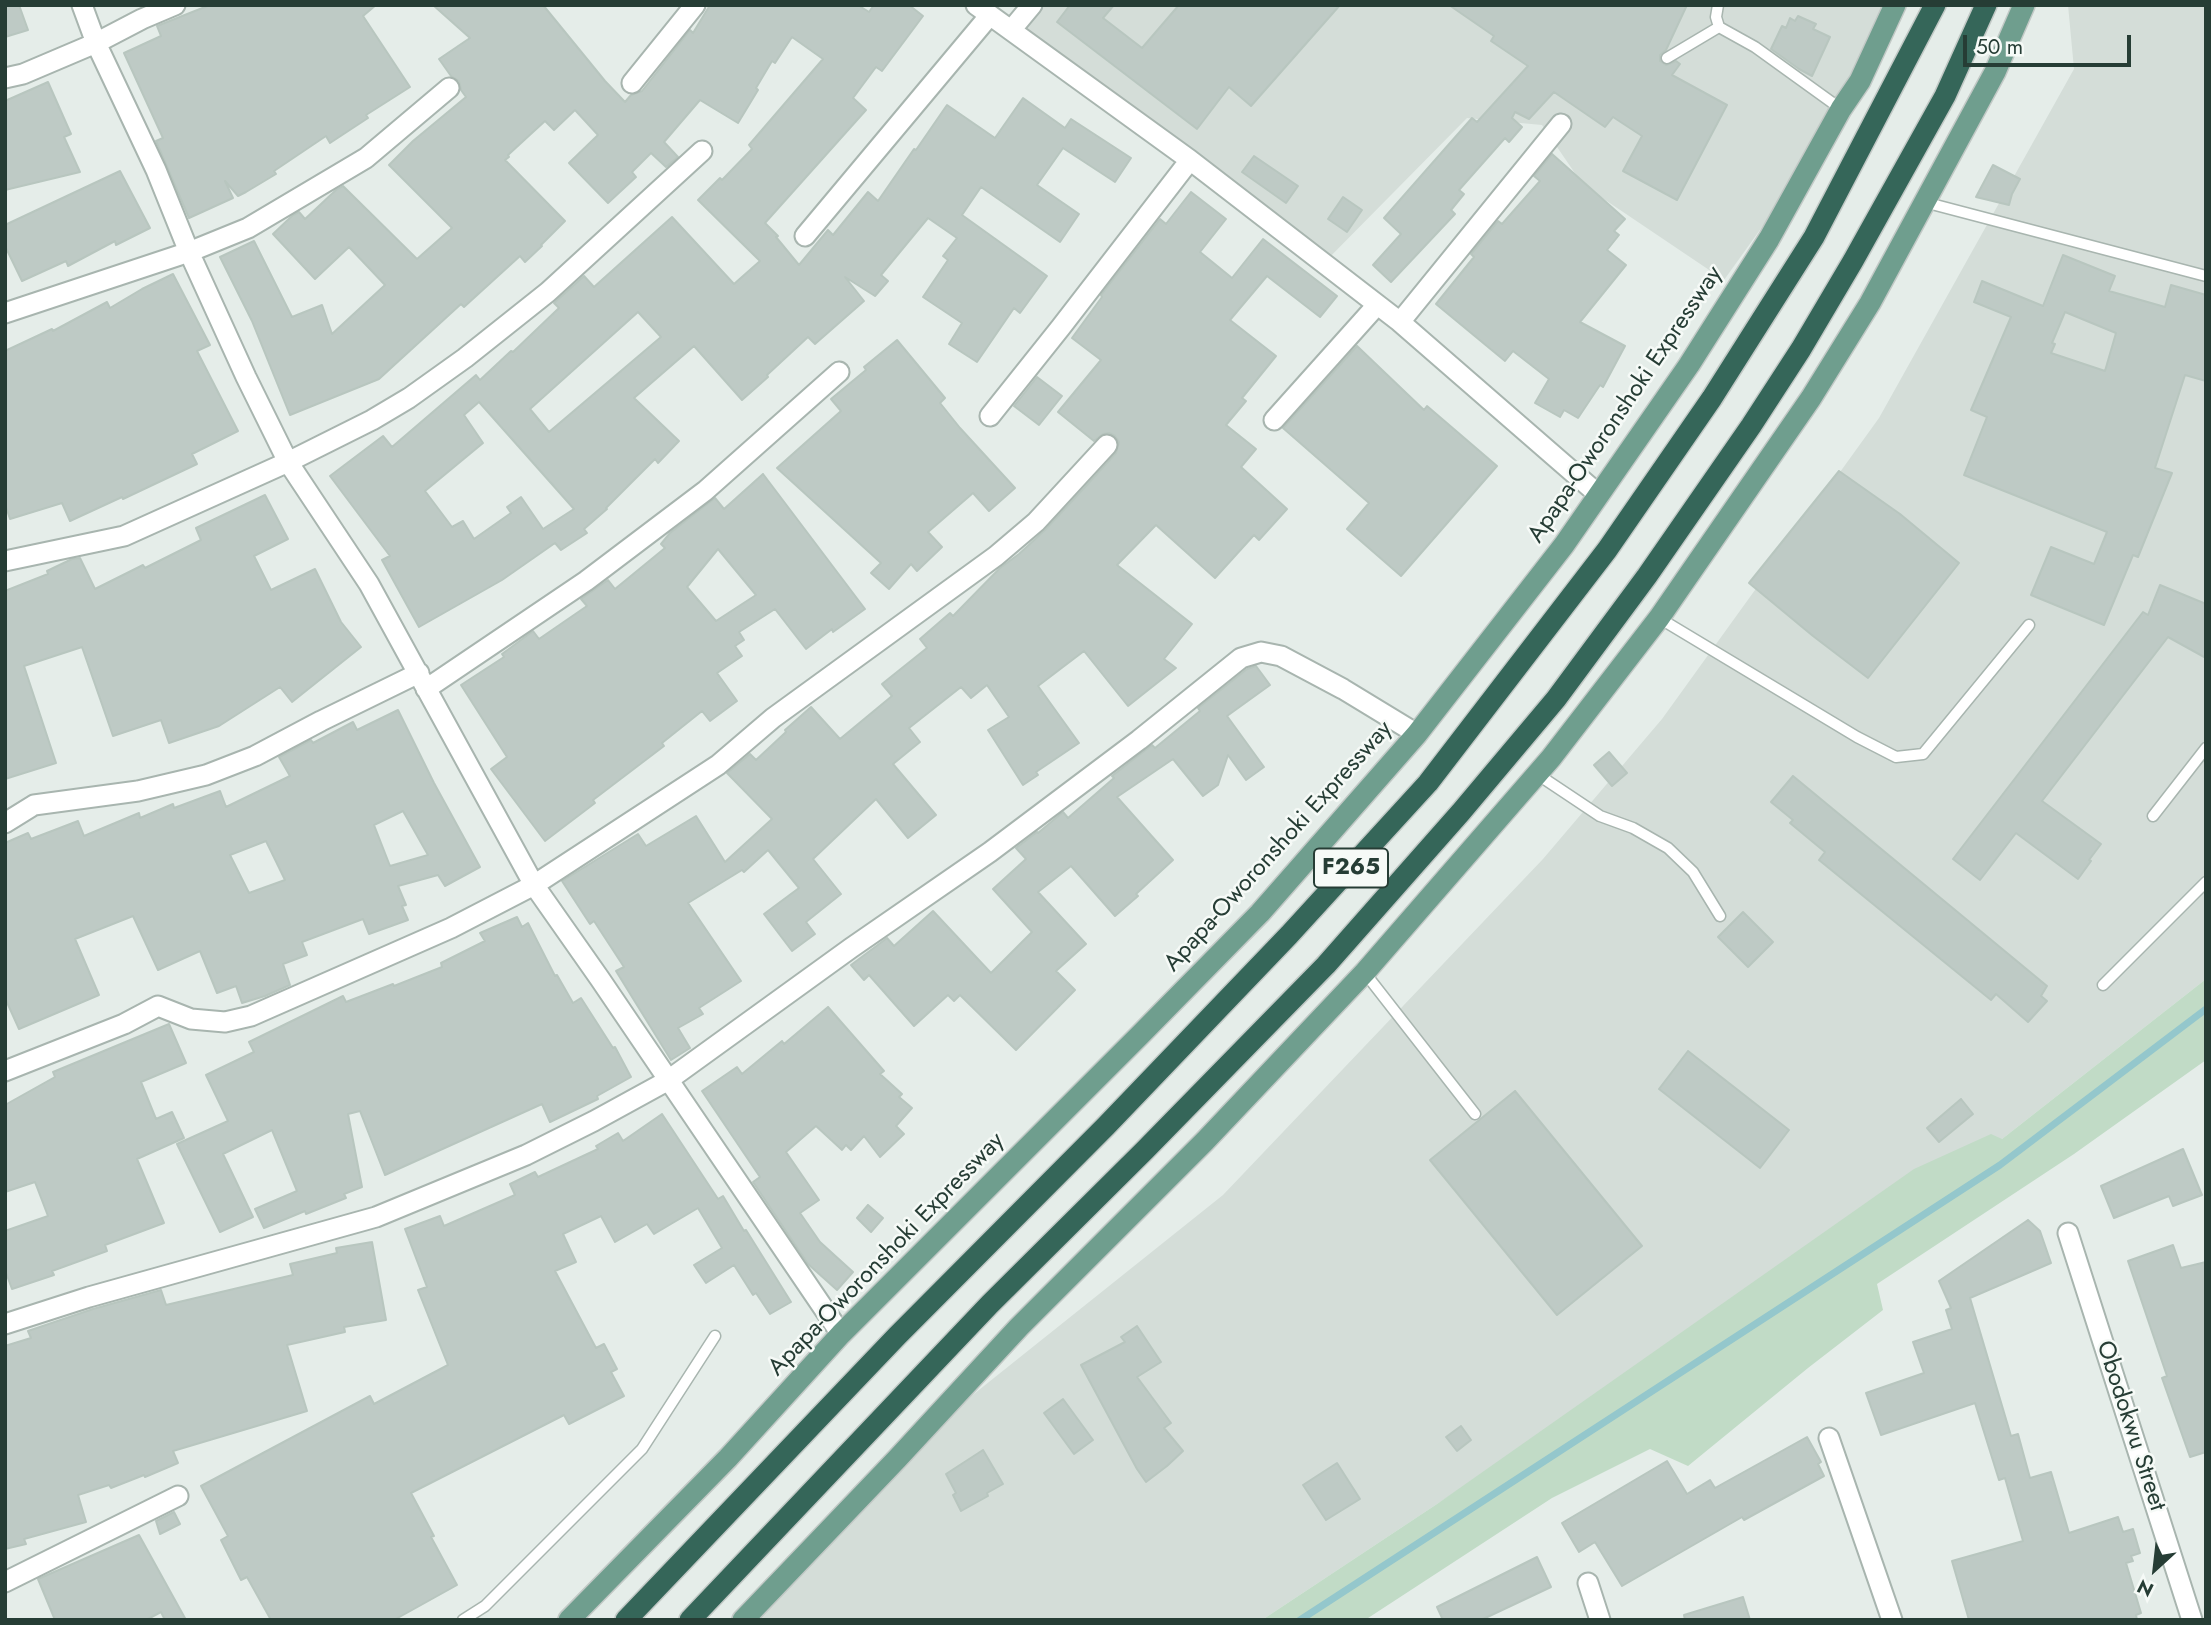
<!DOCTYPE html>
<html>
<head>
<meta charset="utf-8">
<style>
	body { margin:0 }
	#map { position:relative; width:2211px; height:1625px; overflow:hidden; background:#e5ede9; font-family:Jost,sans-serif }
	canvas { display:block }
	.frame { position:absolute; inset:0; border:7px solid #263d35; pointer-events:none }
	.north { position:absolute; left:2120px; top:1534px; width:70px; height:70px; -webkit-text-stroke:5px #f6faf7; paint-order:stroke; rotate:207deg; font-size:19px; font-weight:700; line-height:28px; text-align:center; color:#263d35 }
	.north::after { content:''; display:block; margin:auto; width:24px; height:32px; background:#263d35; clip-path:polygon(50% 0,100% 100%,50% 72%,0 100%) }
	.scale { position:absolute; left:1963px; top:35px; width:168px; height:32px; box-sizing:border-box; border:4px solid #263d35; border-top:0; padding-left:9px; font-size:21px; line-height:24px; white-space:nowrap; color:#263d35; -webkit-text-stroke:5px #f6faf7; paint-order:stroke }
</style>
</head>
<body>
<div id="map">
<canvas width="2211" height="1625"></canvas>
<div class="frame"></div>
<div class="north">N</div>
<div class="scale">50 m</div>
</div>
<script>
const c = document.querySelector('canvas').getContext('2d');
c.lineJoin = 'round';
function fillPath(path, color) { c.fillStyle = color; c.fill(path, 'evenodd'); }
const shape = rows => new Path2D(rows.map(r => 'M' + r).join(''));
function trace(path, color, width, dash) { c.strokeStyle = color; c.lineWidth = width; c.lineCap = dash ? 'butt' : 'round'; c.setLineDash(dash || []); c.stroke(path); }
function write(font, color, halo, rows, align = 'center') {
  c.font = font + ' Jost,sans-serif'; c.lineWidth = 5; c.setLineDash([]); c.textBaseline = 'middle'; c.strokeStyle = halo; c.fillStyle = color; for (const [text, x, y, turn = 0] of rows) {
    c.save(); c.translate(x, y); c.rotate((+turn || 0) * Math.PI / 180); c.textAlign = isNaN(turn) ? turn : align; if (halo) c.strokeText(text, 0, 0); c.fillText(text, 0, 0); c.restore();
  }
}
fillPath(shape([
	[1021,5,1885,5,1813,156,1724,280,1583,185,1542,125,1467,118,1317,270,1002,32],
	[2068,5,2206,5,2206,979,2002,1139,1437,1504,1262,1620,729,1620,875,1473,1223,1195,1543,859,1662,719,1879,418,2074,69]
]), '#d4ddd8');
fillPath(shape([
	[2206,979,2206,1060,2074,1154,1877,1284,1883,1310,1808,1368,1688,1466,1650,1449,1552,1498,1365,1620,1262,1620,1437,1504,1914,1169,1991,1134,2002,1139]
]), '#c1dbc6');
trace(shape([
	[1300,1620,2000,1165,2206,1009]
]), '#94c7cc', 7);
const building = shape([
	[5,5,19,5,28,30,5,37,5,5],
	[210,5,376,5,363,16,410,87,366,115,368,118,330,143,326,136,274,171,276,174,246,192,238,196,225,181,233,198,189,218,156,141,163,138,124,53,161,36,157,26,210,5],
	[433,5,543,5,605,81,625,102,631,95,642,91,690,30,693,33,710,5,858,5,869,12,874,5,909,5,923,16,882,71,876,67,853,98,866,110,765,223,778,236,776,237,799,265,828,230,833,235,868,192,878,201,914,149,916,150,947,105,995,138,1023,98,1065,128,1071,119,1131,158,1115,182,1063,148,1037,185,1079,214,1060,242,981,187,962,215,1047,276,1020,313,1014,308,977,362,949,344,962,323,923,297,948,260,943,256,957,238,928,218,881,275,888,281,875,296,845,277,864,301,815,344,808,337,767,375,768,377,742,400,694,346,634,398,679,441,658,463,655,459,606,508,607,509,584,529,587,533,561,550,555,543,502,580,419,627,382,560,390,556,330,476,383,436,392,447,476,375,480,380,511,351,513,352,559,308,554,303,584,276,594,287,672,217,734,284,760,261,698,200,720,178,722,180,752,149,749,145,823,59,792,37,775,63,772,61,756,88,758,90,738,123,700,100,664,142,678,157,666,167,651,153,632,172,636,177,608,203,569,163,598,135,575,110,554,130,545,121,508,155,509,157,505,160,565,221,541,245,542,246,525,262,520,256,464,307,461,304,379,379,290,415,252,321,220,257,254,241,292,317,322,305,332,334,385,285,349,247,315,279,273,234,293,215,299,212,305,219,336,190,343,186,417,259,452,228,389,165,413,141,466,97,461,90,459,81,451,76,439,59,470,38,433,5],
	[638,312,661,337,549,432,530,409,638,312],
	[479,402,574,509,543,529,521,497,507,507,511,513,474,539,463,521,452,527,425,491,483,443,464,415,479,402],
	[1070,5,1114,5,1103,18,1142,48,1179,5,1340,5,1251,106,1229,87,1197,129,1057,22,1070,5],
	[1449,5,1687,5,1666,50,1660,55,1660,61,1666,65,1676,61,1680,64,1672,75,1727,105,1677,200,1623,171,1642,136,1613,117,1605,127,1554,92,1529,119,1515,112,1512,118,1522,127,1509,142,1505,138,1459,190,1464,194,1451,210,1455,214,1391,282,1373,265,1401,234,1384,218,1472,118,1477,122,1528,66,1491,41,1494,36,1449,5],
	[1798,16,1816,24,1813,29,1830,37,1812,76,1799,69,1771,49,1782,26,1786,28,1790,18,1795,21,1798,16],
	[48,82,71,134,64,137,80,172,5,190,5,101,48,82],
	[1552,154,1625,219,1614,231,1619,235,1607,250,1626,265,1580,322,1625,346,1603,387,1600,385,1578,418,1564,410,1560,417,1535,403,1549,379,1513,351,1505,361,1436,304,1474,257,1471,254,1498,221,1502,224,1540,181,1534,176,1552,154],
	[1254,156,1298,186,1286,203,1242,172,1254,156],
	[1993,165,2020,179,2012,194,2009,205,1976,197,1993,165],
	[120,171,150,228,116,245,115,241,68,266,66,261,22,281,5,246,5,225,120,171],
	[1191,192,1226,219,1200,252,1232,278,1263,239,1337,296,1320,317,1267,276,1230,320,1276,356,1242,398,1246,401,1226,425,1256,449,1241,467,1287,509,1259,540,1254,535,1215,578,1156,525,1117,565,1192,624,1164,659,1176,668,1128,706,1084,651,1038,686,1079,743,1036,772,1038,775,1023,785,988,730,1009,717,987,685,971,698,961,687,909,728,920,742,893,764,936,815,908,838,876,799,813,859,841,894,806,922,815,934,792,951,764,914,799,888,768,850,744,872,742,870,688,903,741,981,699,1008,703,1014,678,1028,690,1048,671,1060,616,971,624,967,594,921,590,924,562,881,638,834,646,846,696,816,725,862,772,819,727,773,750,754,756,760,786,732,785,730,811,707,840,739,892,696,882,684,927,648,920,639,950,613,953,616,1000,568,1019,554,1045,530,1085,487,1116,453,1119,442,1115,436,1109,433,1103,434,1094,441,1058,412,1101,360,1072,338,1102,297,1101,295,1160,219,1166,224,1191,192],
	[1343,197,1362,210,1347,232,1328,219,1343,197],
	[2063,255,2115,276,2109,291,2165,307,2171,285,2206,295,2206,381,2185,375,2155,468,2172,473,2138,557,2133,555,2104,625,2031,595,2051,547,2094,564,2107,532,1964,475,1987,417,1971,410,2011,317,1974,302,1982,281,2043,306,2063,255],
	[2065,312,2116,333,2105,371,2051,353,2055,344,2052,343,2065,312],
	[173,274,210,345,197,351,238,431,192,454,197,464,123,499,122,497,70,521,62,503,10,519,5,504,5,351,52,329,53,331,107,302,110,308,142,289,173,274],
	[897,340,945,398,940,403,960,428,1015,488,989,511,973,493,928,532,942,547,917,571,911,564,889,589,871,573,881,563,777,468,841,411,831,399,866,370,864,367,897,340],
	[1357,346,1424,410,1427,406,1497,466,1401,576,1347,529,1369,503,1283,428,1357,346],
	[1037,377,1062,396,1039,425,1014,406,1037,377],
	[1839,471,1900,514,1959,563,1868,678,1813,636,1749,583,1839,471],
	[763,474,865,609,833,632,832,629,806,649,775,609,739,632,744,640,735,646,742,656,717,673,737,701,710,721,702,711,662,743,664,746,593,800,595,803,545,841,491,769,507,757,461,685,504,657,502,654,533,631,539,639,587,606,581,599,608,580,615,589,665,548,661,544,670,533,715,498,724,509,763,474],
	[718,549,756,595,716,621,687,587,718,549],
	[265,495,288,539,254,556,271,590,315,569,341,622,361,647,292,702,280,687,219,726,169,743,161,720,113,736,82,647,24,666,56,763,5,779,5,591,48,574,47,571,72,559,80,558,95,589,143,565,145,568,201,540,196,528,265,495],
	[2160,585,2206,604,2206,658,2168,637,2042,801,2101,844,2089,860,2091,861,2078,879,2016,833,1980,880,1953,859,2143,612,2148,615,2160,585],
	[1256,666,1270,685,1227,716,1264,767,1246,780,1228,755,1218,785,1203,796,1173,759,1117,797,1173,860,1136,894,1138,896,1115,916,1071,866,1038,892,1086,944,1056,971,1075,990,1016,1050,960,995,954,1001,948,995,914,1026,869,975,864,980,851,965,887,938,894,946,933,911,991,973,1032,932,993,889,1026,859,1016,848,1037,832,1038,833,1063,812,1068,818,1114,778,1112,776,1152,745,1155,748,1200,711,1198,708,1247,669,1256,666],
	[398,710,434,783,480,867,445,886,438,875,398,886,406,905,402,906,408,920,369,934,363,919,302,942,307,955,283,964,290,985,265,996,242,1003,236,986,217,993,200,951,158,970,133,916,75,939,99,995,19,1029,5,998,5,843,28,833,31,839,78,821,84,836,139,813,140,818,173,804,174,808,220,791,226,807,290,776,279,757,311,740,313,743,353,722,357,730,398,710],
	[403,811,428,855,390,866,374,825,403,811],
	[266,841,285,880,249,893,230,855,266,841],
	[1609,752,1627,773,1612,786,1594,765,1609,752],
	[1793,776,2047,986,2041,996,2047,1001,2028,1022,1996,994,1991,1000,1819,860,1825,852,1790,823,1793,820,1771,802,1793,776],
	[1743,912,1773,942,1748,967,1718,937,1743,912],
	[517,917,522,927,528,923,555,976,557,975,573,1003,581,998,613,1048,615,1047,631,1077,597,1096,598,1099,550,1122,542,1104,385,1175,360,1111,348,1114,362,1187,344,1194,346,1198,306,1214,305,1211,264,1228,255,1209,297,1191,272,1130,223,1154,253,1217,220,1232,177,1144,228,1121,206,1075,254,1052,249,1042,343,996,346,1002,393,984,394,986,442,967,441,963,485,941,480,933,517,917],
	[828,1007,884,1071,880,1074,902,1094,899,1097,912,1108,896,1126,904,1134,880,1157,864,1136,851,1150,846,1145,842,1150,816,1126,786,1152,819,1200,800,1213,820,1242,853,1272,837,1290,808,1264,753,1182,760,1177,702,1091,737,1067,742,1074,782,1041,784,1044,828,1007],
	[169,1024,186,1063,141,1082,156,1119,172,1112,184,1138,137,1159,164,1223,105,1245,107,1251,52,1271,54,1275,12,1289,5,1270,5,1231,48,1216,35,1182,5,1192,5,1105,55,1077,53,1072,169,1024],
	[1688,1051,1789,1130,1760,1168,1659,1089,1688,1051],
	[1515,1091,1642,1246,1557,1315,1430,1160,1515,1091],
	[1961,1099,1973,1114,1939,1142,1927,1128,1961,1099],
	[662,1114,718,1199,723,1196,744,1231,746,1230,791,1302,770,1314,756,1293,753,1295,734,1265,706,1283,694,1265,722,1248,698,1208,654,1234,647,1224,615,1242,601,1216,563,1234,576,1262,555,1271,596,1348,604,1344,617,1369,611,1372,624,1396,569,1424,564,1415,411,1493,434,1536,431,1537,457,1585,394,1620,271,1620,247,1577,241,1580,221,1540,228,1536,201,1486,370,1396,374,1404,448,1365,418,1290,427,1287,405,1229,440,1216,444,1226,515,1195,510,1184,535,1172,538,1177,598,1149,596,1146,618,1133,623,1141,662,1114],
	[2183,1149,2202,1195,2173,1206,2169,1196,2114,1218,2101,1186,2183,1149],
	[868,1205,883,1218,871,1232,857,1218,868,1205],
	[2028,1220,2040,1231,2051,1263,1970,1298,2011,1436,2018,1434,2030,1478,2051,1472,2069,1533,2118,1517,2123,1532,2133,1529,2140,1553,2131,1556,2133,1561,2126,1563,2141,1613,2136,1615,2137,1620,1969,1620,1952,1561,2023,1541,2005,1478,1999,1480,1975,1403,1881,1435,1866,1393,1924,1373,1913,1342,1952,1329,1946,1310,1951,1308,1939,1281,2028,1220],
	[372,1242,386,1320,344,1327,345,1332,287,1345,307,1411,173,1451,178,1463,145,1477,144,1475,111,1488,109,1485,78,1495,86,1522,24,1539,26,1544,5,1549,5,1346,31,1338,28,1331,93,1309,161,1290,166,1305,293,1275,290,1264,337,1253,336,1248,372,1242],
	[2173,1245,2181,1268,2206,1262,2206,1452,2190,1457,2162,1378,2167,1376,2128,1261,2173,1245],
	[1137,1326,1161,1362,1137,1377,1171,1423,1164,1428,1183,1451,1167,1466,1146,1482,1137,1469,1081,1365,1125,1342,1121,1337,1137,1326],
	[1063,1399,1093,1440,1074,1454,1044,1413,1063,1399],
	[1461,1426,1471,1440,1457,1451,1446,1437,1461,1426],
	[1807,1437,1821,1462,1818,1464,1824,1476,1744,1520,1742,1517,1622,1586,1595,1542,1579,1552,1562,1523,1667,1461,1687,1494,1710,1480,1715,1488,1807,1437],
	[983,1450,1003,1484,987,1493,988,1496,961,1511,953,1495,956,1493,946,1474,983,1450],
	[1337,1463,1360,1499,1326,1520,1303,1485,1337,1463],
	[174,1512,180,1524,160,1534,156,1521,174,1512],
	[139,1535,186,1620,165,1620,161,1612,146,1620,55,1620,38,1579,139,1535],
	[1537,1557,1551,1587,1481,1620,1443,1620,1437,1607,1537,1557],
	[1743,1597,1750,1620,1685,1620,1684,1615,1743,1597]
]);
fillPath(building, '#becac5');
trace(building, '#b8c6bf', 2);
const lane = shape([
	[1718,5,1716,17,1719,27,1755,47,1841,109],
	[1667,58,1719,27],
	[1924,202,2206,276],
	[1659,618,1857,737,1896,757,1923,754,2029,625],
	[1537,774,1600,816,1633,828,1668,848,1693,872,1720,916],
	[2153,816,2206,748],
	[1365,973,1475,1114],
	[2103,985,2206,882],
	[463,1620,485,1606,642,1449,715,1336]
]);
const street = shape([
	[82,5,96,43,156,170,189,252,246,377,288,462,369,584,534,885,600,979,841,1334],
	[976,5,1190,160,1400,322,1599,495],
	[1012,29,1032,5],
	[5,78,23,74,96,43,142,19,175,5],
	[632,83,695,5],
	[805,236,990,15],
	[5,313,189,252,248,228,366,158,449,88],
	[1400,322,1561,124],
	[990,416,1061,327,1190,160],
	[1274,420,1377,305],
	[5,561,124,536,288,462,372,420,409,398,465,358,548,292,702,151],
	[426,689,586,581,705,491,839,372],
	[5,823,34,805,138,791,206,775,255,756,321,721,419,673],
	[5,1071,124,1024,158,1006,191,1019,225,1022,251,1016,451,928,534,885,718,765,773,718,996,556,1036,522,1107,445],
	[2068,1233,2192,1620],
	[5,1324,89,1297,376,1217,526,1155,594,1121,667,1081,851,948,990,852,1139,740,1241,658,1261,652,1281,656,1343,689,1417,734],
	[1829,1438,1892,1620],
	[5,1582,178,1496],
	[1588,1583,1600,1620]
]);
const primary = shape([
	[569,1620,728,1458,841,1334,1140,1035,1260,913,1417,734,1564,545,1689,365,1769,239,1841,109,1860,81,1895,5],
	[743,1620,897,1459,1019,1327,1205,1141,1365,972,1551,758,1659,618,1811,398,1870,303,1995,72,2024,5]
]);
const highway = shape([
	[626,1620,897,1336,1106,1126,1289,935,1428,783,1607,550,1712,398,1814,237,1935,5],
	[690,1620,990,1304,1145,1150,1326,965,1461,812,1556,699,1647,576,1751,426,1801,349,1853,261,1945,96,1986,5]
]);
trace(lane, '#a8b5af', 13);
trace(street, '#a8b5af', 23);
trace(primary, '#c2c9c6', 24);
trace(highway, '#c2c9c6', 24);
trace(lane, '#fff', 10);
trace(street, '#fff', 19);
trace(primary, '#6f9e8e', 21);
trace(highway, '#356659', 21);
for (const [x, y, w] of [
	[1351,868,74]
]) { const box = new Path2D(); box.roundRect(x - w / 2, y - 19.5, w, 39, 5); c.fillStyle = '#f6faf7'; c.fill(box); trace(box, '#263d35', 2); }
write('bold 23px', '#263d35', null, [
	["F265",1351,868]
]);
write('24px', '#263d35', '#f6faf7', [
	["Apapa-Oworonshoki Expressway",1626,405,-56],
	["Apapa-Oworonshoki Expressway",1279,847,-48],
	["Apapa-Oworonshoki Expressway",887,1255,-46],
	["Obodokwu Street",2130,1426,72]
]);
</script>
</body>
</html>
